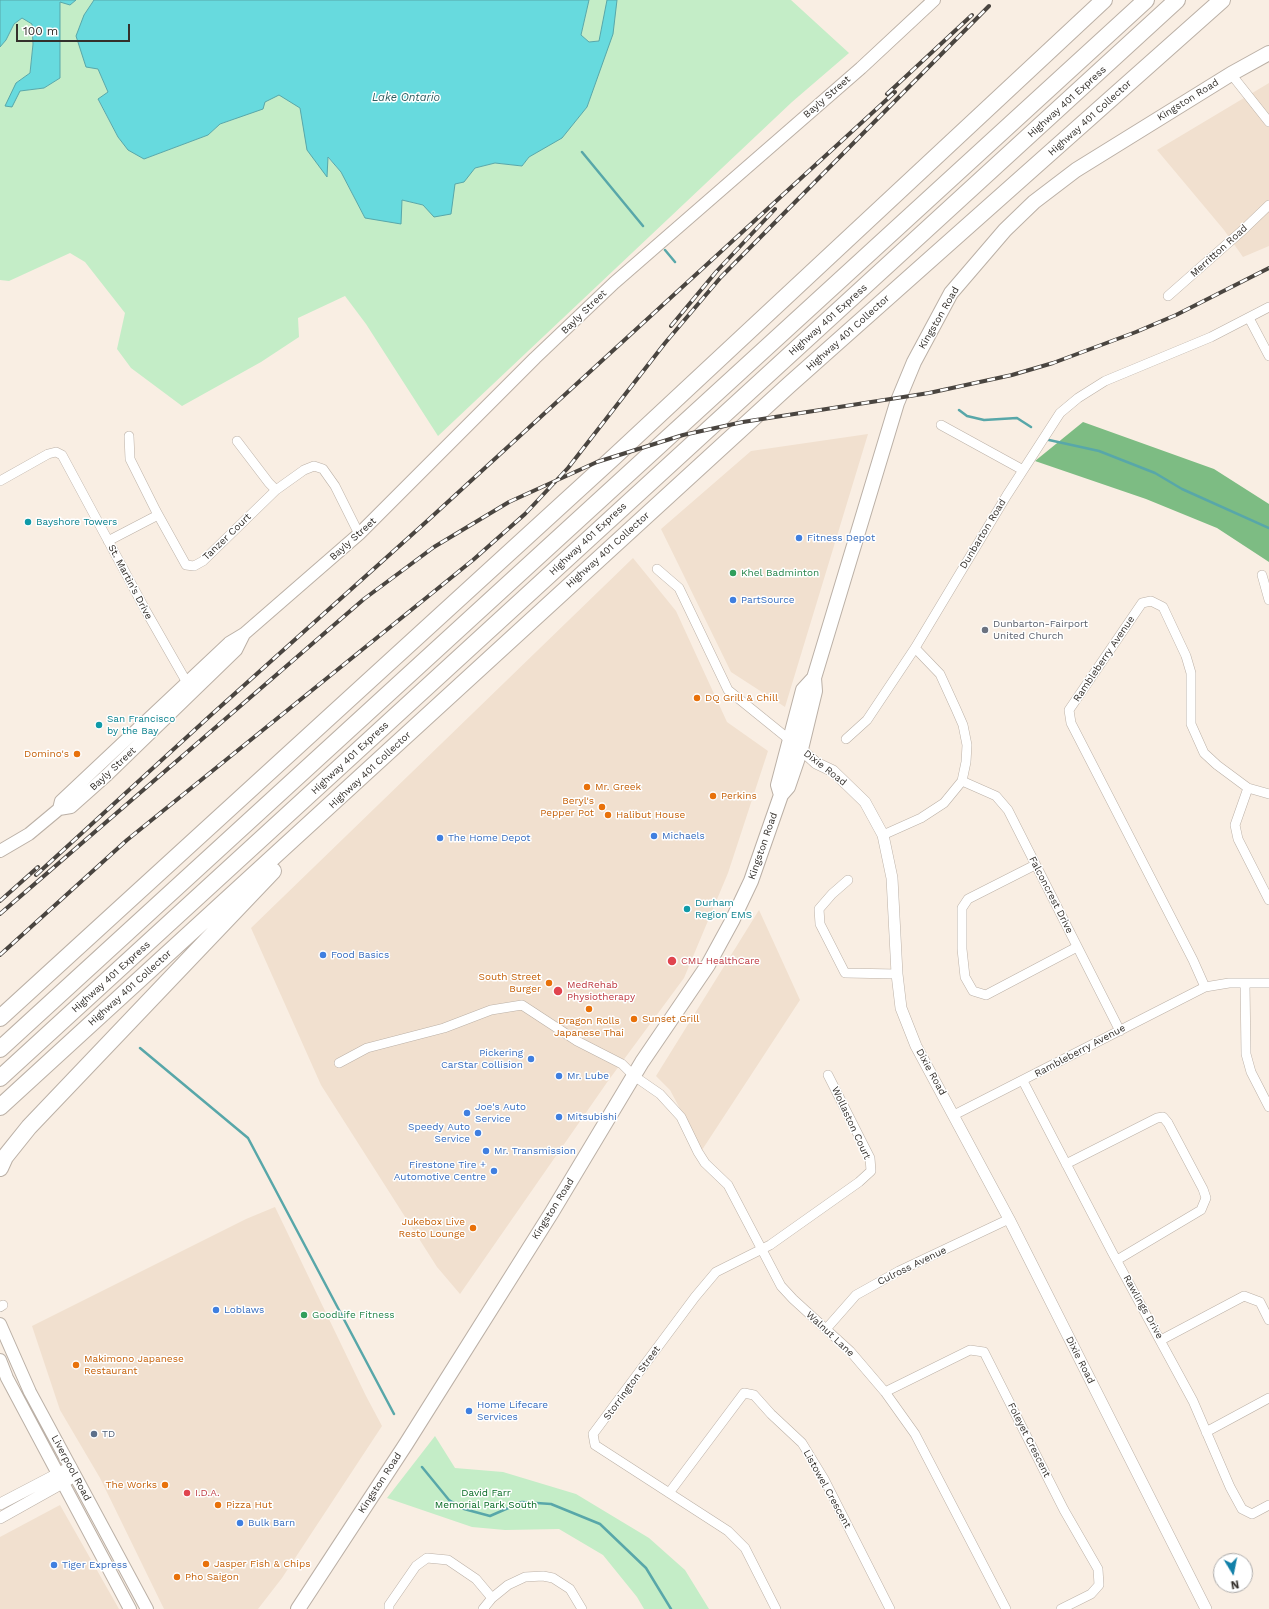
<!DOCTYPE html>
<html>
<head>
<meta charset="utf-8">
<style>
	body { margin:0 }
	#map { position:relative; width:1269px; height:1609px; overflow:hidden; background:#f9eee3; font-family:"Work Sans",sans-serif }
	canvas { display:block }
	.north { position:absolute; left:1213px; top:1553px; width:40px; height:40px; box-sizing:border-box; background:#fff; border:1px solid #aeacab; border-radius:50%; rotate:170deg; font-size:11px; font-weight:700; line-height:16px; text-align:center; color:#34302c }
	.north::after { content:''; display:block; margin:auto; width:14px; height:18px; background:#1280a8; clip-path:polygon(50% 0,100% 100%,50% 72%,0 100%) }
	.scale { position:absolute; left:16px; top:24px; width:114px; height:18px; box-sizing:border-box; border:2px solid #34302c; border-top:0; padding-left:5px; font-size:12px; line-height:14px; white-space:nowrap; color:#34302c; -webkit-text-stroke:3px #fff; paint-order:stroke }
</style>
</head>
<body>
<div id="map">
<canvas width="1269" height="1609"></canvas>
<div class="north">N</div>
<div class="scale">100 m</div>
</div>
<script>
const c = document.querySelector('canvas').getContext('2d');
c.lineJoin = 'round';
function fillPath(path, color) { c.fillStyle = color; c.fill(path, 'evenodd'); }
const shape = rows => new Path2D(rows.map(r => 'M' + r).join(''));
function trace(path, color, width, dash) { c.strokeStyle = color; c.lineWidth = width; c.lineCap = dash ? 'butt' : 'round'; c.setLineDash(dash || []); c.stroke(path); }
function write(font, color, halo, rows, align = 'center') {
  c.font = font + ' "Work Sans",sans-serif'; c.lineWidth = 3; c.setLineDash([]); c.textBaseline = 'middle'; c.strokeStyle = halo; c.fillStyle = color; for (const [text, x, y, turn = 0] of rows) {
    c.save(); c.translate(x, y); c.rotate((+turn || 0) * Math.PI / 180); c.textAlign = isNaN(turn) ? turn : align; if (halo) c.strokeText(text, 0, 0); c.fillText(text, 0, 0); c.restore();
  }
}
fillPath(shape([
	[1269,83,1269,246,1243,257,1224,230,1157,150],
	[868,434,785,707,731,672,661,529,751,451],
	[633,558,676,611,727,722,768,751,728,873,684,978,608,1081,460,1294,437,1267,321,1085,251,928],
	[759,910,800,1000,702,1150,670,1090,656,1076],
	[275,1207,366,1396,382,1426,282,1578,258,1609,164,1609,100,1478,60,1410,32,1326,246,1219],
	[60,1505,119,1609,0,1609,0,1537]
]), '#f1e0cf');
fillPath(shape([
	[76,0,94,0,84,15,98,69,108,92,98,100,118,137,144,159,208,135,220,124,235,119,228,45,300,108,327,157,341,172,365,218,402,200,423,205,440,185,475,168,495,163,522,166,529,157,562,137,587,107,598,74,604,17,599,41,589,42,581,35,589,0,791,0,849,53,792,102,438,436,366,324,345,296,298,318,299,337,261,362,182,406,131,368,117,349,125,313,85,262,70,253,9,281,0,280,0,47,6,40,14,24,22,18,32,23,33,44,30,73,16,83,20,91,44,88,60,78,60,1,70,5],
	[435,1436,455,1468,503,1472,576,1494,649,1538,685,1570,709,1609,644,1609,637,1597,603,1555,559,1529,505,1530,472,1527,387,1498]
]), '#c4edc7');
fillPath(shape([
	[1083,422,1214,469,1269,504,1269,562,1217,528,1146,499,1035,461]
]), '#7dbc83');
const water = shape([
	[0,0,76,0,70,5,60,2,60,78,44,88,20,91,12,107,5,106,16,83,30,73,33,44,32,24,22,18,14,24,6,40,0,47,0,0],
	[94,0,589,0,581,35,589,42,599,41,607,0,617,0,613,34,587,107,562,138,529,157,522,166,495,163,475,168,464,182,455,184,451,214,434,217,423,205,402,200,401,224,365,218,341,172,328,157,327,177,307,150,300,108,279,95,265,102,263,109,220,124,208,135,144,159,128,150,118,137,98,99,108,92,98,69,86,67,76,36,84,15,94,0]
]);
fillPath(water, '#67dade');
trace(water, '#58a7a9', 1);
trace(shape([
	[582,152,643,226],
	[665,250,675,262],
	[959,410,967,416,984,420,1017,418,1031,427],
	[1049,440,1099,451,1155,473,1182,489,1269,528],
	[140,1048,248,1138,394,1414],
	[422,1467,449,1500,464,1509,490,1516,522,1502,551,1504,600,1524,646,1568,671,1609]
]), '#58a7a9', 2.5);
const minor = shape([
	[1231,74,1269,122],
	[1168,296,1244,229,1269,205],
	[1249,318,1269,356],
	[941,425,1023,470],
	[129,436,130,459,156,511,186,565,194,566,203,561,276,490,304,470,314,466,323,469,335,486,359,534],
	[237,441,269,483,276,490],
	[0,481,48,454,56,452,62,455,146,611,190,688],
	[108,541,158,515],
	[657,569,679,588,728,690,791,741],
	[1262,575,1269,600],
	[846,739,867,720,915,648,1007,495,1060,413,1078,398,1105,381,1211,337,1269,307],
	[962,781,996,796,1008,810,1120,1031],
	[1248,788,1235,825,1238,839,1269,900],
	[883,835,921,818,944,803,962,781,966,762,967,745,963,725,956,709,940,674,915,648],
	[1035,865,968,899,962,908,962,949,965,977,973,991,986,995,1077,947],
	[848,880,832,894,819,909,820,924,845,973,897,974],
	[1245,983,1246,1054,1251,1072,1269,1107],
	[1205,987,1193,960,1071,723,1069,710,1142,603,1151,601,1163,607,1186,656,1191,673,1191,724,1204,753,1217,765,1248,788,1269,794],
	[339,1063,367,1048,444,1028,491,1010,522,1005,577,1041,622,1064,634,1076,660,1094,681,1117,698,1152,705,1163,728,1185,781,1286,793,1299,850,1351,885,1392,915,1434,1006,1609],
	[1023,1081,1112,1252,1193,1401,1230,1487,1242,1509,1252,1514,1269,1505],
	[954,1115,1205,987,1229,983,1269,983],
	[1066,1164,1157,1118,1163,1117,1168,1123,1203,1189,1206,1198,1201,1210,1117,1260],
	[0,1307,3,1305],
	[827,1328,856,1295,899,1271,1009,1219],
	[1161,1340,1244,1296,1260,1302,1269,1320],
	[885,1392,970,1350,984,1352,1064,1510,1098,1569,1099,1585,1091,1594,1061,1609],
	[1206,1432,1269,1398],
	[669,1493,744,1393,754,1395,771,1414,802,1443,824,1479,890,1609],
	[389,1609,389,1605,416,1566,427,1558,448,1560,476,1579,492,1598],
	[483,1609,492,1598,508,1585,525,1577,543,1576,553,1578,570,1589,582,1609],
	[776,1609,745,1548,728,1531,595,1445,593,1434,695,1297,716,1272,770,1245,859,1182,871,1171,870,1158,828,1075]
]);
const tertiary = shape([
	[796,745,816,763,833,771,865,802,883,835,892,878,897,974,901,1008,916,1046,1009,1219,1206,1609],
	[0,1504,71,1467],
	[0,1518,75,1476]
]);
const secondary = shape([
	[59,809,61,801,229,643,244,634,359,534,535,358,614,283,861,68,934,0],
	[0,851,29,834,59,809,71,807,107,775,236,650,244,634],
	[0,1324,30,1392,147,1609],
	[0,1360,7,1378,130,1609]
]);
const primary = shape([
	[781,795,778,785,803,690,814,678],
	[298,1609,406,1444,552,1212,642,1062,708,965,732,921,751,881,781,795,788,787,801,749,815,691,814,678,897,403,914,362,951,293,1005,230,1034,202,1076,170,1231,74,1269,53]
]);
const motorway = shape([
	[0,1018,615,456,1104,0],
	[0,1049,1146,0],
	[0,1078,1177,0],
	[0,1107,789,385,1222,0],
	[0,1168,5,1157,29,1127,273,871]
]);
trace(minor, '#bbb0a6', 10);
trace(tertiary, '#bbb0a6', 12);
trace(secondary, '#bbb0a6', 14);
trace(primary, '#bbb0a6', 16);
trace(motorway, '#bbb0a6', 18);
trace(minor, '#fff', 9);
trace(tertiary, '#fff', 11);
trace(secondary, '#fff', 12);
trace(primary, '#fff', 14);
trace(motorway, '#fff', 16);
const rail = shape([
	[887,94,972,15],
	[671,326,716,272,775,209],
	[36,875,211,715,426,522,895,92],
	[0,901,38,867],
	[0,914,364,599,434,547,509,502,597,462,683,435,743,422,929,393,1012,375,1053,363,1136,332,1176,315,1269,268],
	[0,955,127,840,473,560,525,514,568,468,665,343,721,277,989,6]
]);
trace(rail, '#4a4540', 4);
trace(rail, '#fff', 2.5, [8]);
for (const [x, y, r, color] of [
	[28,522,4,"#0f9aa8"],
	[799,538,4,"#3f7fe0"],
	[733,573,4,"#2e9e5b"],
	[733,600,4,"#3f7fe0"],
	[985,630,4,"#6b7280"],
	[697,698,4,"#e8710a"],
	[99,725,4,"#0f9aa8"],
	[77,754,4,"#e8710a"],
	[587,787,4,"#e8710a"],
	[713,796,4,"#e8710a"],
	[602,807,4,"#e8710a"],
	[608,815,4,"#e8710a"],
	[654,836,4,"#3f7fe0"],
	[440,838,4,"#3f7fe0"],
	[687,909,4,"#0f9aa8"],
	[323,955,4,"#3f7fe0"],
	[672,961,5,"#e0444e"],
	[549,983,4,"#e8710a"],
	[558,991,5,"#e0444e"],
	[589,1009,4,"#e8710a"],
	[634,1019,4,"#e8710a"],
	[531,1059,4,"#3f7fe0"],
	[559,1076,4,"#3f7fe0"],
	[467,1113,4,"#3f7fe0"],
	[559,1117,4,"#3f7fe0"],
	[478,1133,4,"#3f7fe0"],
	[486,1151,4,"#3f7fe0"],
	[494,1171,4,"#3f7fe0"],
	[473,1228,4,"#e8710a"],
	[216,1310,4,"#3f7fe0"],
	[304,1315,4,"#2e9e5b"],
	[76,1365,4,"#e8710a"],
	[469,1411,4,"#3f7fe0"],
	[94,1434,4,"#5c6f8a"],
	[165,1485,4,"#e8710a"],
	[187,1493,4,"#e0444e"],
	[218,1505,4,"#e8710a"],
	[240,1523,4,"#3f7fe0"],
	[206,1564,4,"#e8710a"],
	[54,1565,4,"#3f7fe0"],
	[177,1577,4,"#e8710a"]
]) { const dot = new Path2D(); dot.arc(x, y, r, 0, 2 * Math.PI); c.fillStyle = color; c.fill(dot); trace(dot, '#fff', 1.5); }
write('10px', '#34302c', '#fff', [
	["Bayly Street",827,97,-41],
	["Kingston Road",1188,100,-32],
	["Highway 401 Express",1067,102,-42],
	["Highway 401 Collector",1090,118,-42],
	["Merritton Road",1219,251,-42],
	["Bayly Street",584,312,-44],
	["Kingston Road",939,318,-60],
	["Highway 401 Express",828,320,-42],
	["Highway 401 Collector",848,333,-42],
	["Dunbarton Road",983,534,-59],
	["Tanzer Court",227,537,-44],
	["Bayly Street",353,539,-42],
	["Highway 401 Express",588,539,-43],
	["Highway 401 Collector",608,550,-42],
	["St. Martin's Drive",130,582,62],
	["Rambleberry Avenue",1104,659,-56],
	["Highway 401 Express",350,758,-43],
	["Dixie Road",825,768,38],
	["Bayly Street",113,769,-43],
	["Highway 401 Collector",370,770,-43],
	["Kingston Road",763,846,-71],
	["Falconcrest Drive",1051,895,63],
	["Highway 401 Express",111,977,-42],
	["Highway 401 Collector",130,988,-42],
	["Rambleberry Avenue",1080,1051,-28],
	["Dixie Road",931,1072,61],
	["Wollaston Court",851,1123,65],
	["Kingston Road",553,1209,-58],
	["Culross Avenue",912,1266,-26],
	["Rawlings Drive",1143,1307,61],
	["Walnut Lane",830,1334,43],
	["Dixie Road",1080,1360,63],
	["Storrington Street",632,1383,-54],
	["Foleyet Crescent",1029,1440,63],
	["Liverpool Road",71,1468,62],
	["Kingston Road",380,1483,-57],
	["Listowel Crescent",827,1489,61]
]);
write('10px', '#0d838f', '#fff', [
	["Bayshore Towers",36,522],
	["San Francisco",107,719],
	["by the Bay",107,731],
	["Durham",695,903],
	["Region EMS",695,915]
], 'left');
write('10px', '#366cbe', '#fff', [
	["Fitness Depot",807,538],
	["PartSource",741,600],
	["Michaels",662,836],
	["The Home Depot",448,838],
	["Food Basics",331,955],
	["Pickering",523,1053,"right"],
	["CarStar Collision",523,1065,"right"],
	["Mr. Lube",567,1076],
	["Joe's Auto",475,1107],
	["Service",475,1119],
	["Mitsubishi",567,1117],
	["Speedy Auto",470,1127,"right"],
	["Service",470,1139,"right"],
	["Mr. Transmission",494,1151],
	["Firestone Tire +",486,1165,"right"],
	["Automotive Centre",486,1177,"right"],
	["Loblaws",224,1310],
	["Home Lifecare",477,1405],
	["Services",477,1417],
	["Bulk Barn",248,1523],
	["Tiger Express",62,1565]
], 'left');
write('10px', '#27864d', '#fff', [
	["Khel Badminton",741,573],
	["GoodLife Fitness",312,1315]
], 'left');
write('10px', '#5b616d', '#fff', [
	["Dunbarton-Fairport",993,624],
	["United Church",993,636]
], 'left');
write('10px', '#c56008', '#fff', [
	["DQ Grill & Chill",705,698],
	["Domino's",69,754,"right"],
	["Mr. Greek",595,787],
	["Perkins",721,796],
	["Beryl's",594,801,"right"],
	["Pepper Pot",594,813,"right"],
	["Halibut House",616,815],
	["South Street",541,977,"right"],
	["Burger",541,989,"right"],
	["Sunset Grill",642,1019],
	["Dragon Rolls",589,1021,"center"],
	["Japanese Thai",589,1033,"center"],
	["Jukebox Live",465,1222,"right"],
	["Resto Lounge",465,1234,"right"],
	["Makimono Japanese",84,1359],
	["Restaurant",84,1371],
	["The Works",157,1485,"right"],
	["Pizza Hut",226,1505],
	["Jasper Fish & Chips",214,1564],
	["Pho Saigon",185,1577]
], 'left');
write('10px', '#be3a42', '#fff', [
	["CML HealthCare",681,961],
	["MedRehab",567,985],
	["Physiotherapy",567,997],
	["I.D.A.",195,1493]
], 'left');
write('10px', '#4e5e75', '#fff', [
	["TD",102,1434]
], 'left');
write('10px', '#076a24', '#fff', [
	["David Farr",486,1493],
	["Memorial Park South",486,1505]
]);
write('italic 11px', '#2d5e60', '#fff', [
	["Lake Ontario",406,98]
]);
</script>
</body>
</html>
